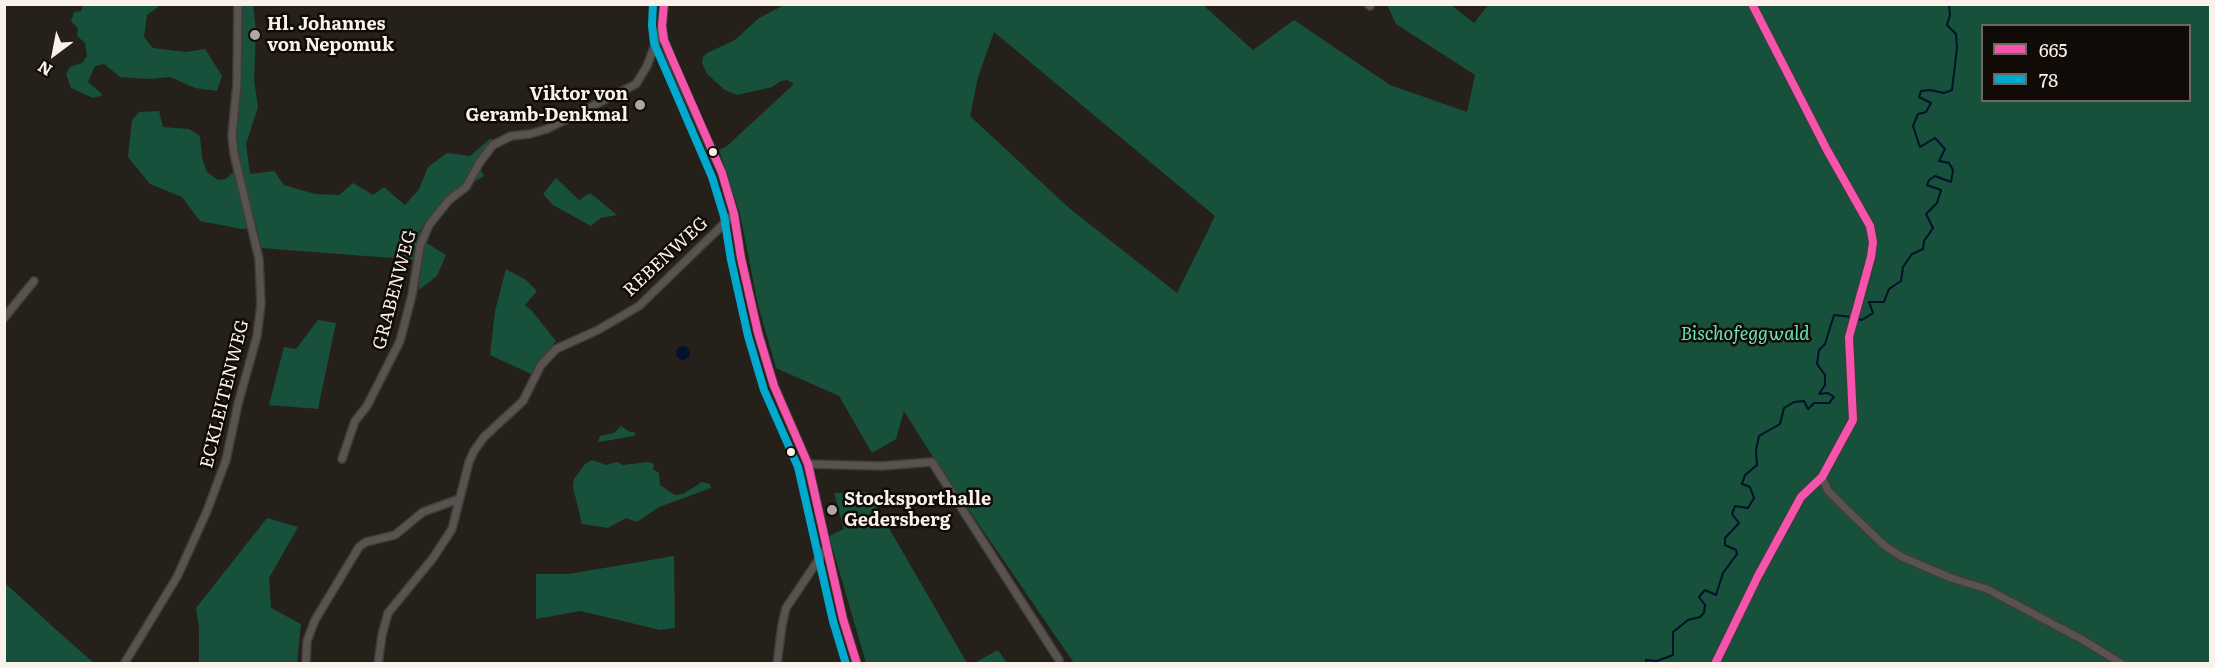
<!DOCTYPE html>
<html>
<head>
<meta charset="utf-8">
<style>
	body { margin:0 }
	#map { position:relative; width:2215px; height:668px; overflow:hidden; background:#26201b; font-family:Literata,serif }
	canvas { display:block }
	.frame { position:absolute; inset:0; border:6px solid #f9f1ea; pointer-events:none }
	.legend { position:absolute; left:1981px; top:24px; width:210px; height:78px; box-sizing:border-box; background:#100b07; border:2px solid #6d6762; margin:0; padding:8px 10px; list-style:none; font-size:18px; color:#f9f1ea }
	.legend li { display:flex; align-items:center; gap:12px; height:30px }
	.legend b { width:30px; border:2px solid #6d6762 }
	.north { position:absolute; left:24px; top:24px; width:60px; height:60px; -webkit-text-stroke:4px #100b07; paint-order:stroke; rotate:212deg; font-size:16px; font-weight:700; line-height:24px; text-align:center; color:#f9f1ea }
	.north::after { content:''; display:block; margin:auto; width:21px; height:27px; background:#f9f1ea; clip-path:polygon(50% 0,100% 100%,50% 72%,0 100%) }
</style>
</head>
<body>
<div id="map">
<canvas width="2215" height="668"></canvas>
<div class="frame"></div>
<ul class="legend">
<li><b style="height:8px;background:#f653ac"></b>665</li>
<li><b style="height:8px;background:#00a9ce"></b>78</li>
</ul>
<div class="north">N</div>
</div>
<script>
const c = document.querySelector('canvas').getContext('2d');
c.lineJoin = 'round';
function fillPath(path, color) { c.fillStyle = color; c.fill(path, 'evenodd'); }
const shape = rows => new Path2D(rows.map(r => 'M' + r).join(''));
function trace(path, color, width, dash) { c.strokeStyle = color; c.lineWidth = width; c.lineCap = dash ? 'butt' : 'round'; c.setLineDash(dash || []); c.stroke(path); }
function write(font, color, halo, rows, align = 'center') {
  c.font = font + ' Literata,serif'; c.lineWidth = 5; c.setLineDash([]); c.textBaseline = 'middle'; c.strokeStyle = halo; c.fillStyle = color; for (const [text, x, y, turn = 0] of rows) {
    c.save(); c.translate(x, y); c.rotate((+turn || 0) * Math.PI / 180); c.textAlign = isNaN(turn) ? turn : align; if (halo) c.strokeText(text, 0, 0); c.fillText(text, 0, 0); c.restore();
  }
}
fillPath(shape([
	[162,4,147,15,144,37,153,48,186,52,205,49,222,76,217,91,195,88,170,77,149,79,120,77,104,64,95,66,88,82,103,95,93,98,71,88,66,74,70,67,82,63,87,56,85,43,77,36,78,29,71,21,74,12,81,11,83,5],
	[237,4,253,5,256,31,254,80,258,107,246,144,250,174,274,171,284,185,315,194,339,195,353,183,373,195,384,187,405,205,419,189,428,167,447,153,470,156,491,138,493,141,477,163,484,176,444,199,419,232,428,244,446,255,437,276,419,290,418,260,261,248,257,227,242,229,200,221,182,197,150,184,128,157,132,120,139,112,159,111,163,127,189,129,200,136,202,158,207,172,218,180,226,179,235,170,229,138,237,61],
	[1489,4,2210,5,2210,663,1074,663,936,462,904,411,896,439,872,453,839,396,776,368,758,305,740,214,719,150,727,146,794,84,787,80,781,81,772,87,737,95,725,90,707,74,702,63,703,57,707,53,735,40,759,18,784,5,1203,5,1253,50,1294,20,1390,85,1467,112,1475,75,1396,24,1387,5,1451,5,1474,23],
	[1982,26,2190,26,2190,100,1982,100],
	[994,32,1215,216,1177,293,1069,208,970,116,978,77],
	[556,178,579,200,590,193,617,215,601,218,591,226,553,205,543,194],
	[506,269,526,280,537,291,525,305,532,311,556,341,538,362,531,374,490,355,495,311],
	[318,320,336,323,318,409,269,405,284,347,296,349],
	[621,426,630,432,635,432,634,436,599,442,598,441,600,436,614,433],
	[592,460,606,465,617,462,623,465,648,462,654,464,653,469,659,473,660,485,675,495,683,494,702,482,710,484,711,488,659,507,637,522,626,518,608,528,582,524,573,487,574,479,585,464],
	[868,492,967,663,866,663,829,536,844,529,834,493],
	[267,518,298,527,269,578,271,608,301,624,297,663,199,663,199,628,196,608],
	[674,556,675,628,660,630,581,611,536,619,536,574,569,574],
	[6,584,51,625,94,663,5,663],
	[998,650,1007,663,974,663]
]), '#17503b');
fillPath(shape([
	'676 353a7 7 0 1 1 14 0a7 7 0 1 1-14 0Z'
]), '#03122a');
trace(shape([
	[1857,319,1862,320,1873,313,1869,302,1884,302,1889,289,1901,281,1903,267,1912,254,1923,249,1924,241,1933,228,1926,214,1937,203,1941,190,1927,185,1929,180,1935,176,1951,182,1953,170,1949,163,1939,161,1945,149,1935,138,1920,147,1913,126,1918,114,1926,112,1931,103,1919,97,1921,91,1930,90,1944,93,1952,90,1957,48,1956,34,1947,25,1950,15,1949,4],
	[1646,664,1646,660,1657,661,1673,655,1673,632,1688,620,1700,617,1704,613,1705,605,1699,597,1705,590,1716,595,1723,573,1737,554,1736,550,1725,545,1725,538,1739,523,1732,514,1735,506,1748,508,1754,498,1750,487,1742,484,1745,475,1757,465,1756,450,1759,436,1780,424,1784,408,1794,402,1804,401,1808,409,1814,403,1829,403,1834,397,1828,393,1819,394,1825,385,1825,375,1817,364,1819,350,1825,344,1834,315,1852,317]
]), '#03122a', 2);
const street = shape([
	[664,4,662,26,664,40,671,59,722,173,734,214,741,258,758,333,774,386,808,464,843,619,857,664],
	[1368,4,1370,6],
	[4,318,34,281],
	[342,459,355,421,367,406,400,341,412,295,420,246,429,225,449,200,466,187,480,162,493,145,511,136,530,134,547,129,636,84,647,66,661,29],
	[808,464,881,466,932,462,1059,660],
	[1822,477,1828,491,1844,507,1885,546,1902,557,1951,578,1987,589,2083,640,2122,664],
	[124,664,177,577,207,511,226,460,238,404,257,336,261,304,259,259,234,154,232,135,237,84,238,4],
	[306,664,307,641,315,620,359,547,366,542,395,535,423,512,459,499],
	[378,664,382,635,388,613,433,558,452,529,469,462,474,451,484,437,523,401,541,365,556,349,598,330,639,306,734,214],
	[777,664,782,625,786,608,827,547],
	[1715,664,1758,576,1801,497,1822,477,1853,420,1849,337,1871,257,1873,242,1870,226,1827,150,1752,4]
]);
trace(street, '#413c38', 10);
trace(street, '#58534f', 7);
trace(shape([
	[664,4,662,26,664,40,722,173,734,214,741,258,758,333,774,386,808,464,843,619,857,664],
	[1715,664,1758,576,1801,497,1822,477,1853,420,1849,337,1871,257,1873,242,1870,226,1827,150,1752,4]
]), '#f653ac', 8);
trace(shape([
	[653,4,652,26,654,43,712,177,724,216,731,260,748,336,764,390,798,467,833,621,846,664]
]), '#00a9ce', 8);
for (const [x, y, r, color] of [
	[255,35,6,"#afa8a2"],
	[640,105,6,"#afa8a2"],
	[713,152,5,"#f9f1ea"],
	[791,452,5,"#f9f1ea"],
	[832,510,6,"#afa8a2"]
]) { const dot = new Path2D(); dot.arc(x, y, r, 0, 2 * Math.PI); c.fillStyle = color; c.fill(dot); trace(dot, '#100b07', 2); }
write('bold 18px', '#f9f1ea', '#100b07', [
	["Hl. Johannes",267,25],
	["von Nepomuk",267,46],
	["Viktor von",628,95,"right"],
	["Geramb-Denkmal",628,116,"right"],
	["Stocksporthalle",844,500],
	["Gedersberg",844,521]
], 'left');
write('18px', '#f9f1ea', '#100b07', [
	["REBENWEG",666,257,-43],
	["GRABENWEG",395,290,-75],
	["ECKLEITENWEG",225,394,-76]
]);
write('italic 18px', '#6be5b4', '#100b07', [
	["Bischofeggwald",1745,335]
]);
</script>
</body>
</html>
